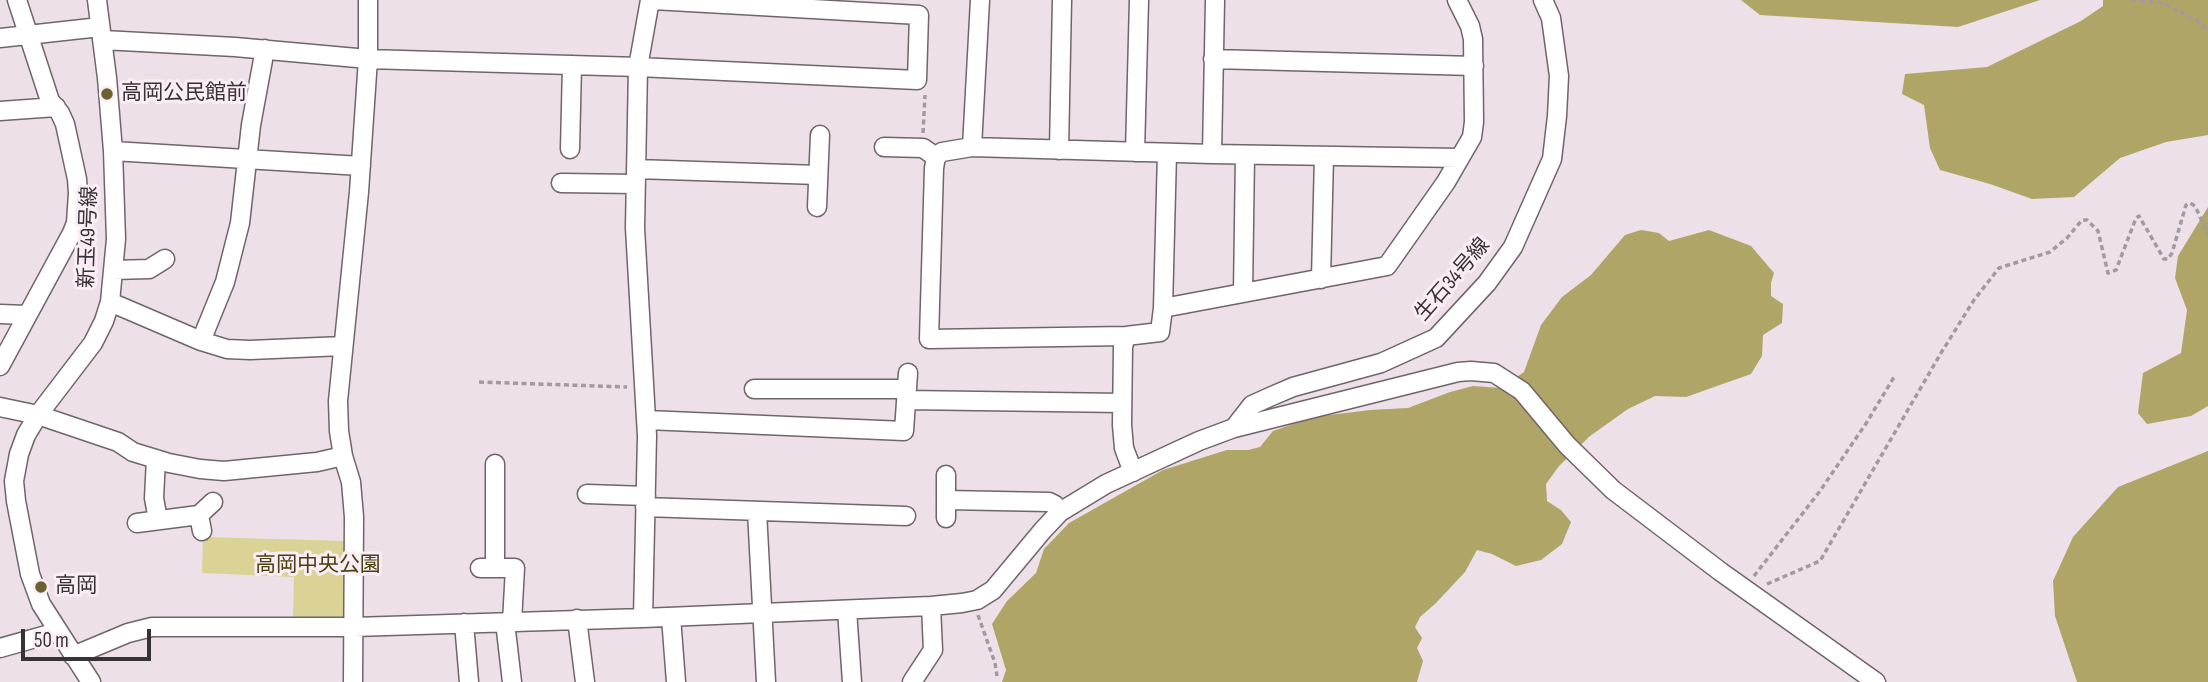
<!DOCTYPE html>
<html>
<head>
<meta charset="utf-8">
<style>
	body { margin:0 }
	#map { position:relative; width:2208px; height:682px; overflow:hidden; background:#ede0e8; font-family:"Sofia Sans Condensed",sans-serif }
	canvas { display:block }
	.scale { position:absolute; left:21px; top:629px; width:130px; height:32px; box-sizing:border-box; border:4px solid #373235; border-top:0; padding-left:9px; font-size:21px; line-height:24px; white-space:nowrap; color:#373235; -webkit-text-stroke:5px #faedf5; paint-order:stroke }
</style>
</head>
<body>
<div id="map">
<canvas width="2208" height="682"></canvas>
<div class="scale">50 m</div>
</div>
<script>
const c = document.querySelector('canvas').getContext('2d');
c.lineJoin = 'round';
function fillPath(path, color) { c.fillStyle = color; c.fill(path, 'evenodd'); }
const shape = rows => new Path2D(rows.map(r => 'M' + r).join(''));
function trace(path, color, width, dash) { c.strokeStyle = color; c.lineWidth = width; c.lineCap = dash ? 'butt' : 'round'; c.setLineDash(dash || []); c.stroke(path); }
function write(font, color, halo, rows, align = 'center') {
  c.font = font + ' "Sofia Sans Condensed","Noto Sans JP",sans-serif'; c.lineWidth = 6; c.setLineDash([]); c.textBaseline = 'middle'; c.strokeStyle = halo; c.fillStyle = color; for (const [text, x, y, turn = 0] of rows) {
    c.save(); c.translate(x, y); c.rotate((+turn || 0) * Math.PI / 180); c.textAlign = isNaN(turn) ? turn : align; if (halo) c.strokeText(text, 0, 0); c.fillText(text, 0, 0); c.restore();
  }
}
fillPath(shape([
	[203,537,346,541,345,619,293,620,294,577,202,573]
]), '#dbd295');
fillPath(shape([
	[1741,0,2040,0,1958,27,1760,15],
	[2103,0,2208,0,2208,135,2166,142,2120,158,2074,197,2032,199,1990,184,1940,170,1930,148,1924,105,1902,94,1905,74,1987,67,2081,21,2103,6],
	[2208,207,2208,406,2191,416,2147,424,2138,413,2143,373,2181,353,2187,310,2175,278,2178,256],
	[1641,230,1659,233,1669,241,1709,230,1751,246,1774,273,1771,283,1771,296,1783,304,1782,323,1763,335,1762,356,1751,374,1686,397,1655,396,1628,409,1590,436,1559,466,1546,484,1547,501,1561,510,1571,522,1562,544,1541,560,1516,566,1492,554,1477,550,1465,572,1436,603,1420,617,1415,627,1422,638,1417,648,1423,661,1417,682,1002,682,1006,670,992,624,1007,601,1036,573,1044,549,1069,523,1163,470,1227,450,1248,450,1260,447,1273,431,1313,417,1370,410,1408,408,1450,392,1473,386,1501,388,1524,372,1541,325,1562,297,1591,275,1625,235],
	[2208,451,2208,682,2077,682,2055,616,2053,581,2073,537,2118,487]
]), '#afa566');
const street = shape([
	[980,0,972,147,942,152,936,157,934,168,929,339,1126,336,1160,332,1163,308,1387,266,1446,182,1472,137,1474,122,1473,39,1470,26,1457,0],
	[0,38,100,27],
	[103,40,235,47,368,59,638,67,917,80,919,15,653,0],
	[1213,59,1474,66],
	[0,111,56,107],
	[884,147,923,148,936,157],
	[972,147,1212,154,1459,158],
	[570,149,572,65],
	[1059,150,1062,0],
	[113,151,361,166],
	[1135,152,1139,0],
	[1212,154,1215,0],
	[636,169,818,175],
	[561,183,636,184],
	[817,207,820,135],
	[113,270,149,269,165,259],
	[1321,279,1324,156],
	[1243,293,1245,155],
	[110,302,201,341,227,349,250,350,343,346],
	[1163,308,1167,153],
	[0,314,27,315],
	[1126,336,1123,347,1122,425,1124,448,1133,472],
	[201,341,225,282,240,223,251,125,265,49],
	[0,366,72,233,76,223,78,193,77,179,65,124,60,113,50,101,17,0],
	[754,389,907,389],
	[906,400,1122,403],
	[0,407,38,415,118,442,133,452,169,463,200,469,224,471,317,462,343,456],
	[647,420,904,431,908,373],
	[1234,428,1252,405,1272,396,1293,387,1381,363,1436,338,1487,283,1513,247,1552,159,1557,116,1559,76,1551,18,1543,0],
	[156,459,154,498,158,520],
	[495,464,495,568],
	[946,475,946,518],
	[587,494,646,496],
	[946,500,1049,502,1055,505,1060,512],
	[645,507,906,516],
	[757,511,766,682],
	[137,523,199,515],
	[202,531,199,515,213,502],
	[480,568,515,568,512,622],
	[847,610,852,682],
	[671,617,676,682],
	[643,618,647,436,635,228,638,67,650,0],
	[577,619,585,682],
	[505,622,512,682],
	[464,623,469,682],
	[0,648,57,632],
	[73,656,128,633,152,627,354,627,643,618,931,606,962,603,977,600,993,590,1043,530,1060,512,1106,484,1199,441,1234,428,1458,372,1471,371,1494,373,1522,391,1567,445,1613,490,1721,572,1876,682],
	[91,682,41,604,30,574,16,501,14,481,19,454,26,435,38,415,93,343,104,321,110,302,116,239,113,151,107,78,97,0],
	[353,682,354,517,351,482,343,456,339,431,338,401,359,192,368,59,368,0],
	[912,682,933,650,931,606]
]);
trace(street, '#6f656b', 21);
trace(shape([
	[2132,0,2163,3,2201,23,2208,31],
	[923,133,925,95],
	[479,382,627,387],
	[1754,576,1820,491,1867,422,1894,377],
	[1767,584,1820,561,1941,353,1974,300,1999,268,2050,252,2067,238,2082,220,2087,220,2098,231,2108,273,2116,270,2136,218,2139,216,2164,259,2168,259,2172,253,2186,205,2190,203,2195,206,2208,234],
	[978,615,995,663,997,676]
]), '#a39aa0', 3.5, [5, 3.5]);
trace(street, '#fff', 18);
for (const [x, y, r, color] of [
	[107,94,7,"#6a622f"],
	[41,587,7,"#6a622f"]
]) { const dot = new Path2D(); dot.arc(x, y, r, 0, 2 * Math.PI); c.fillStyle = color; c.fill(dot); trace(dot, '#faedf5', 2.5); }
write('21px', '#373235', '#faedf5', [
	["高岡公民館前",121,94],
	["高岡",55,587]
], 'left');
write('21px', '#373235', '#faedf5', [
	["新玉49号線",89,237,-88],
	["生石34号線",1453,280,-49]
]);
write('21px', '#49410d', '#faedf5', [
	["高岡中央公園",318,566]
]);
</script>
</body>
</html>
